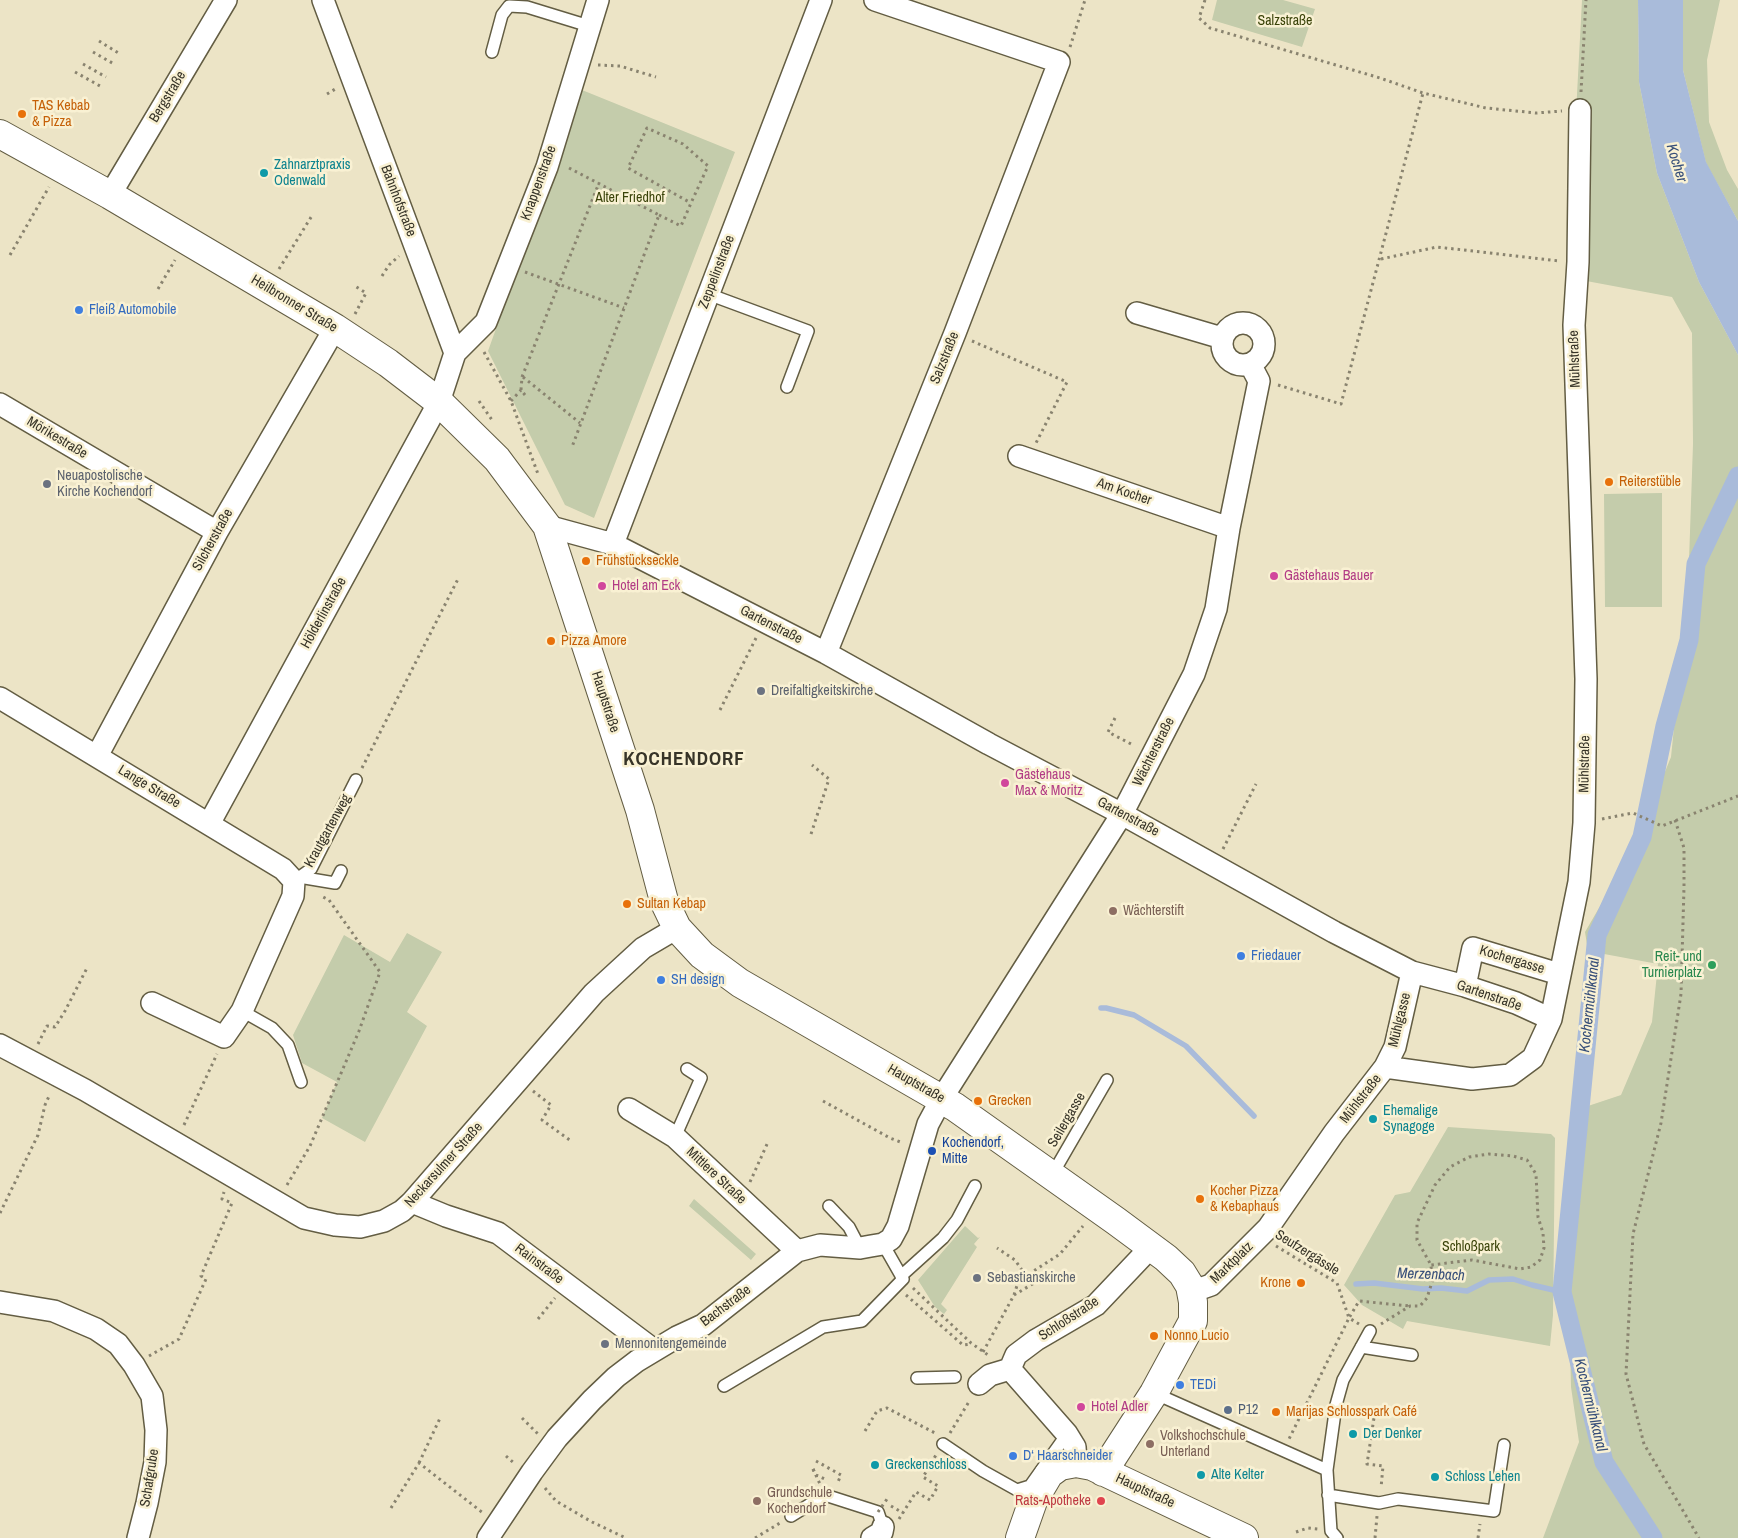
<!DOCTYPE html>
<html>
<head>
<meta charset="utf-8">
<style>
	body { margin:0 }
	canvas { display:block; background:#ece4c6 }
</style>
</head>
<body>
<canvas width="1738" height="1538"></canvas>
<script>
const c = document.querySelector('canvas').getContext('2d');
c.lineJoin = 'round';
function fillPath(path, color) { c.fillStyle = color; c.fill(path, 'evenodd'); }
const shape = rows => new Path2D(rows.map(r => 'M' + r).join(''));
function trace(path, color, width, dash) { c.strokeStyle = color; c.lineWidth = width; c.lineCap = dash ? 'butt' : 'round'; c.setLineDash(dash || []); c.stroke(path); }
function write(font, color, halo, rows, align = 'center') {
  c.font = font + ' "Archivo Narrow",sans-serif'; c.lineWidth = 5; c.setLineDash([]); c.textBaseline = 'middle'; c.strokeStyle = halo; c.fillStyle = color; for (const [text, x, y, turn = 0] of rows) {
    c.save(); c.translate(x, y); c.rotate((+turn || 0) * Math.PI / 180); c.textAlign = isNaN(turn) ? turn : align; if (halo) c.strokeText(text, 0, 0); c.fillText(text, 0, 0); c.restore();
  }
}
fillPath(shape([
	[1217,0,1283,0,1315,9,1302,47,1212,20],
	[1582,0,1638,0,1639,82,1657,173,1699,282,1738,355,1738,1538,1543,1538,1579,1442,1571,1387,1569,1302,1579,1109,1621,1095,1652,1022,1658,964,1588,951,1585,932,1634,848,1671,757,1688,590,1693,444,1692,333,1672,297,1581,280,1575,132],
	[1683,0,1720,0,1707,60,1709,122,1727,170,1738,189,1738,221,1706,163,1683,70],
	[582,90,735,152,594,518,565,505,488,351],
	[1662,493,1662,607,1605,607,1604,494],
	[407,933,442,952,407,1012,427,1026,365,1142,322,1118,337,1082,302,1063,293,1035,344,935,390,962],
	[1448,1127,1551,1134,1555,1138,1553,1315,1550,1346,1407,1321,1403,1329,1362,1305,1344,1285,1395,1195,1410,1192],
	[694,1199,756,1254,751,1260,689,1206],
	[965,1226,978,1238,980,1237,974,1244,977,1247,941,1304,947,1310,944,1314,935,1307,918,1280]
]), '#c4ccab');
fillPath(shape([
	[1638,0,1683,0,1683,70,1706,162,1738,221,1738,355,1699,282,1657,173,1639,82]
]), '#a9bbda');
trace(shape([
	[1101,1008,1106,1008,1134,1015,1186,1046,1254,1116],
	[1356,1284,1374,1283,1423,1289,1441,1288,1467,1291,1489,1280,1513,1279,1532,1285,1562,1292]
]), '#a9bbda', 5.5);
trace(shape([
	[1653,1538,1604,1462,1562,1292,1597,935,1642,837,1665,726,1689,640,1696,564,1738,476]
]), '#a9bbda', 19);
const service = shape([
	[492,52,502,15,509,6,527,7,589,26],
	[708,294,808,331,787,387],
	[299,877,335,883,341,871],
	[294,881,311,869,356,780],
	[242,1011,272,1028,288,1045,301,1082],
	[675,1137,701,1078,687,1069],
	[1052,1175,1107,1080],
	[829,1206,849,1227,860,1248],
	[901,1276,943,1238,957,1220,975,1186],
	[1361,1347,1412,1355],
	[917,1378,955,1377],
	[724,1386,823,1327,862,1321,903,1279,883,1244],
	[1154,1393,1327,1470],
	[943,1444,983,1471,1017,1490,1030,1486,1067,1434],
	[1328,1495,1379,1503,1398,1499,1494,1511,1504,1445],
	[791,1516,825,1495,878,1512,883,1527],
	[1337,1538,1331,1531,1327,1470,1336,1405,1343,1380,1370,1331]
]);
const minor = shape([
	[110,195,226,0],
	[1137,313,1222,338],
	'1222 344a21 21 0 1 1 42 0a21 21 0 1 1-42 0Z',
	[455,353,486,322,547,167,598,0],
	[0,404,217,532],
	[1019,456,1229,528],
	[547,526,613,544,826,653,989,744,1122,814,1334,932,1412,972,1465,986,1516,1003,1551,1019],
	[613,544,821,0],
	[826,653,955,333,1059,62,875,0],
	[0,698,283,869,294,881,293,896,242,1011,224,1037,152,1003],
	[97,756,217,532,335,328],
	[209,824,439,402,455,353,323,0],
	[1465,986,1473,948,1559,974],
	[0,1045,85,1090,304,1218,335,1225,360,1227,384,1221,402,1211,412,1202,594,993,643,948,677,928],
	[1385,1067,1395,1047,1412,972],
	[629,1109,675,1137,797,1251],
	[412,1202,446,1216,498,1233,654,1350],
	[1191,1292,1211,1285,1268,1228,1334,1133,1385,1067,1472,1079,1510,1075,1533,1058,1551,1019,1579,882,1584,823,1586,679,1574,325,1578,262,1580,110],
	[0,1302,54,1311,96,1329,118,1344,134,1365,152,1396,156,1430,155,1462,147,1503,138,1538],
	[1010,1369,1016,1355,1036,1340,1096,1305,1151,1247],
	[1010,1369,1067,1434,1075,1447,1076,1463],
	[979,1384,990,1375,1010,1369],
	[488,1538,532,1472,557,1438,592,1400,616,1377,637,1361,677,1337,703,1325,797,1251,820,1245,860,1248,871,1246,883,1244,891,1239,898,1226,928,1124,942,1098,1122,814,1194,674,1216,609,1229,528,1259,381,1250,364],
	[872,1538,882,1532,883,1527]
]);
const secondary = shape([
	[0,134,110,195,335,328,388,363,439,402,497,459,547,526,640,810,664,901,677,928,702,955,740,983,955,1107,1116,1221,1166,1258,1182,1273,1190,1286,1193,1302,1193,1321,1154,1393,1103,1472],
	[1020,1538,1033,1501,1049,1474,1060,1466,1076,1463,1092,1466,1244,1538]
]);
trace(service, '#635d43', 14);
trace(minor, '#635d43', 24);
trace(secondary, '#635d43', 30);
trace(shape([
	[1205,0,1199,18,1210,28,1380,78,1423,93,1486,108,1536,113,1562,111],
	[99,41,120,54],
	[1070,47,1085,0],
	[93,52,114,64],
	[83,64,106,77],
	[598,65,620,66,656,77],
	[75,72,100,86],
	[1581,92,1586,0],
	[327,94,337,88],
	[569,168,659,215,572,447],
	[659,215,681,226,691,203,708,166,683,144,647,128,628,168,691,203],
	[10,255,49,187],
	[1381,259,1437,247,1560,261],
	[279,269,313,214],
	[525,272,624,308],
	[382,276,389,265,399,256],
	[158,289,175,260],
	[355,314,366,293,355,286],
	[972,341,1067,382,1036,443],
	[484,352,511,401,538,474],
	[523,377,580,423],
	[1278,385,1341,404,1423,93],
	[525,395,521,390,522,377,599,183],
	[479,401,492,420],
	[511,401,521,390],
	[720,710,756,638],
	[1115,718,1108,732,1133,745],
	[362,768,458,579],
	[1602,819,1633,813,1662,826,1738,796],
	[1675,820,1684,848,1684,887,1681,994,1661,1123,1633,1234,1626,1374,1644,1444,1699,1538],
	[811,834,829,779,812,765],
	[1223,849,1256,784],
	[38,1044,47,1026,55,1027,65,1011,87,968],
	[533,1091,551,1105,542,1120,571,1141],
	[823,1101,890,1138,903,1143],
	[184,1125,217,1054],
	[750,1182,768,1142],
	[287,1185,310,1146,359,1031,380,972,329,900,323,897],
	[0,1213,38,1135,45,1105,50,1094],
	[1276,1246,1337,1283,1349,1318,1289,1439],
	[913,1288,971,1343,988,1355],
	[906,1295,963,1345,971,1344],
	[1014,1295,1036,1282,1032,1272,1060,1254,1083,1226],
	[538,1319,555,1298],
	[1359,1324,1349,1318,1359,1301,1410,1306],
	[1381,1324,1410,1306,1420,1306,1427,1298,1432,1282,1431,1265,1417,1240,1417,1223,1435,1185,1450,1167,1469,1157,1489,1154,1513,1156,1527,1160,1536,1174,1538,1217,1543,1233,1544,1248,1540,1260,1531,1267,1520,1269,1472,1260,1431,1265],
	[983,1352,1014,1295,1022,1270,1015,1260,997,1248],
	[149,1356,179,1339,206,1279,201,1276,232,1203,222,1199,224,1192],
	[1350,1408,1375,1411,1367,1464,1383,1466,1381,1488],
	[522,1418,538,1434],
	[865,1431,877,1411,887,1408,935,1433],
	[950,1433,970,1400],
	[506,1456,515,1464],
	[816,1461,841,1475,837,1484],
	[419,1463,441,1416],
	[813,1469,816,1475,827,1480],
	[545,1488,556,1501,592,1522,626,1538],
	[891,1506,903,1513],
	[391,1508,419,1463,483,1513],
	[899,1519,916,1492,930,1500,938,1486,923,1477,936,1455],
	[1296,1532,1308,1528,1318,1529],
	[755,1538,780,1523],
	[1375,1538,1377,1516],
	[1478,1538,1480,1524]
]), '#89836f', 3, [2.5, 4]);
trace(service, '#fff', 11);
trace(minor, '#fff', 21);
trace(secondary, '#fff', 28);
trace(shape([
	[813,1469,820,1484],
	[878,1512,887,1499]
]), '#89836f', 3, [2.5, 4]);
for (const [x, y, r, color] of [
	[22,114,5,"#e8710a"],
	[264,173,5,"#0f9aa8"],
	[79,310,5,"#3f7fe0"],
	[1609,482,5,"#e8710a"],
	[47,484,5,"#6b7280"],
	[586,561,5,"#e8710a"],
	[1274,576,5,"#d1479c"],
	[602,586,5,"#d1479c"],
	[551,641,5,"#e8710a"],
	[761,691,5,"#6b7280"],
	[1005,783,5,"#d1479c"],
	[627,904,5,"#e8710a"],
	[1113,911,5,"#8d6e63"],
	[1241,956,5,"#3f7fe0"],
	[1712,965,5,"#2e9e5b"],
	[661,980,5,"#3f7fe0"],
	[978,1101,5,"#e8710a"],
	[1373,1119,5,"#0f9aa8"],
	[932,1151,5,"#1a4fb4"],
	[1200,1199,5,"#e8710a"],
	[977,1278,5,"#6b7280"],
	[1301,1283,5,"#e8710a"],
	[1154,1336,5,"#e8710a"],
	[605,1344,5,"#6b7280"],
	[1180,1385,5,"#3f7fe0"],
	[1081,1407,5,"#d1479c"],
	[1228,1410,5,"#5c6f8a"],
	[1276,1412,5,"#e8710a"],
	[1353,1434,5,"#0f9aa8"],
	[1150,1444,5,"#8d6e63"],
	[1013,1456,5,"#3f7fe0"],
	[875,1465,5,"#0f9aa8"],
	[1201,1475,5,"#0f9aa8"],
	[1435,1477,5,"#0f9aa8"],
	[757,1501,5,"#8d6e63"],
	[1101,1501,5,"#e0444e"]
]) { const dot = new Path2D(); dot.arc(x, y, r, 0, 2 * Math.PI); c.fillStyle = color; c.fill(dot); trace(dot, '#f9f1d3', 2); }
write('14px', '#3a4309', '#f9f1d3', [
	["Salzstraße",1285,21],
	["Alter Friedhof",630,198],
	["Schloßpark",1471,1247]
]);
write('14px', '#373428', '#f9f1d3', [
	["Bergstraße",168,97,-59],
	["Knappenstraße",539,183,-70],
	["Bahnhofstraße",398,201,69],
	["Zeppelinstraße",717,272,-69],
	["Heilbronner Straße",294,304,31],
	["Salzstraße",945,358,-68],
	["Mühlstraße",1575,359,-92],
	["Mörikestraße",57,438,31],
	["Am Kocher",1124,492,19],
	["Silcherstraße",213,540,-61],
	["Hölderlinstraße",324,613,-61],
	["Gartenstraße",771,625,27],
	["Hauptstraße",605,702,72],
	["Wächterstraße",1154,752,-63],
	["Mühlstraße",1585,764,-89],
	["Lange Straße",149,787,31],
	["Gartenstraße",1128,817,28],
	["Krautgartenweg",328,831,-61],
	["Kochergasse",1512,960,17],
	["Gartenstraße",1489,996,19],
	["Mühlgasse",1400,1020,-76],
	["Hauptstraße",916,1084,30],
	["Mühlstraße",1361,1099,-52],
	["Seilergasse",1067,1120,-60],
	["Neckarsulmer Straße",444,1165,-48],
	["Mittlere Straße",716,1176,43],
	["Seufzergässle",1307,1253,32],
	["Marktplatz",1232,1263,-44],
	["Rainstraße",539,1264,37],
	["Bachstraße",726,1306,-37],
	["Schloßstraße",1069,1319,-33],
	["Schafgrube",150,1478,-81],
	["Hauptstraße",1145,1491,25]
]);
write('14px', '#c56008', '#f9f1d3', [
	["TAS Kebab",32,106],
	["& Pizza",32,122],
	["Reiterstüble",1619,482],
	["Frühstückseckle",596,561],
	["Pizza Amore",561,641],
	["Sultan Kebap",637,904],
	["Grecken",988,1101],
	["Kocher Pizza",1210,1191],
	["& Kebaphaus",1210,1207],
	["Krone",1291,1283,"right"],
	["Nonno Lucio",1164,1336],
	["Marijas Schlosspark Café",1286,1412]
], 'left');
write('14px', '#0d838f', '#f9f1d3', [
	["Zahnarztpraxis",274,165],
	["Odenwald",274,181],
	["Ehemalige",1383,1111],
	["Synagoge",1383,1127],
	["Der Denker",1363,1434],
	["Greckenschloss",885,1465],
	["Alte Kelter",1211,1475],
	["Schloss Lehen",1445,1477]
], 'left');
write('14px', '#366cbe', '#f9f1d3', [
	["Fleiß Automobile",89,310],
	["Friedauer",1251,956],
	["SH design",671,980],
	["TEDi",1190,1385],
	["D‘ Haarschneider",1023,1456]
], 'left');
write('14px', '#5b616d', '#f9f1d3', [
	["Neuapostolische",57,476],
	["Kirche Kochendorf",57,492],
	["Dreifaltigkeitskirche",771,691],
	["Sebastianskirche",987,1278],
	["Mennonitengemeinde",615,1344]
], 'left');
write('14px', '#b23c85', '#f9f1d3', [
	["Gästehaus Bauer",1284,576],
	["Hotel am Eck",612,586],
	["Gästehaus",1015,775],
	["Max & Moritz",1015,791],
	["Hotel Adler",1091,1407]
], 'left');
write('14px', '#785e54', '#f9f1d3', [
	["Wächterstift",1123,911],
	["Volkshochschule",1160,1436],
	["Unterland",1160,1452],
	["Grundschule",767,1493],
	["Kochendorf",767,1509]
], 'left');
write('14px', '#27864d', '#f9f1d3', [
	["Reit- und",1702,957],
	["Turnierplatz",1702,973]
], 'right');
write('14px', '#164399', '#f9f1d3', [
	["Kochendorf,",942,1143],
	["Mitte",942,1159]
], 'left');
write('14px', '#4e5e75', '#f9f1d3', [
	["P12",1238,1410]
], 'left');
write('14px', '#be3a42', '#f9f1d3', [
	["Rats-Apotheke",1091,1501]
], 'right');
write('italic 15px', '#364e79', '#f9f1d3', [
	["Kocher",1676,163,73],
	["Kochermühlkanal",1590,1005,-84],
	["Merzenbach",1431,1275,2],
	["Kochermühlkanal",1590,1405,76]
]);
c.letterSpacing = '1px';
write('bold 19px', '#373428', '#f9f1d3', [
	["KOCHENDORF",684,760]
]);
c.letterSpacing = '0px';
</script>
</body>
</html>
